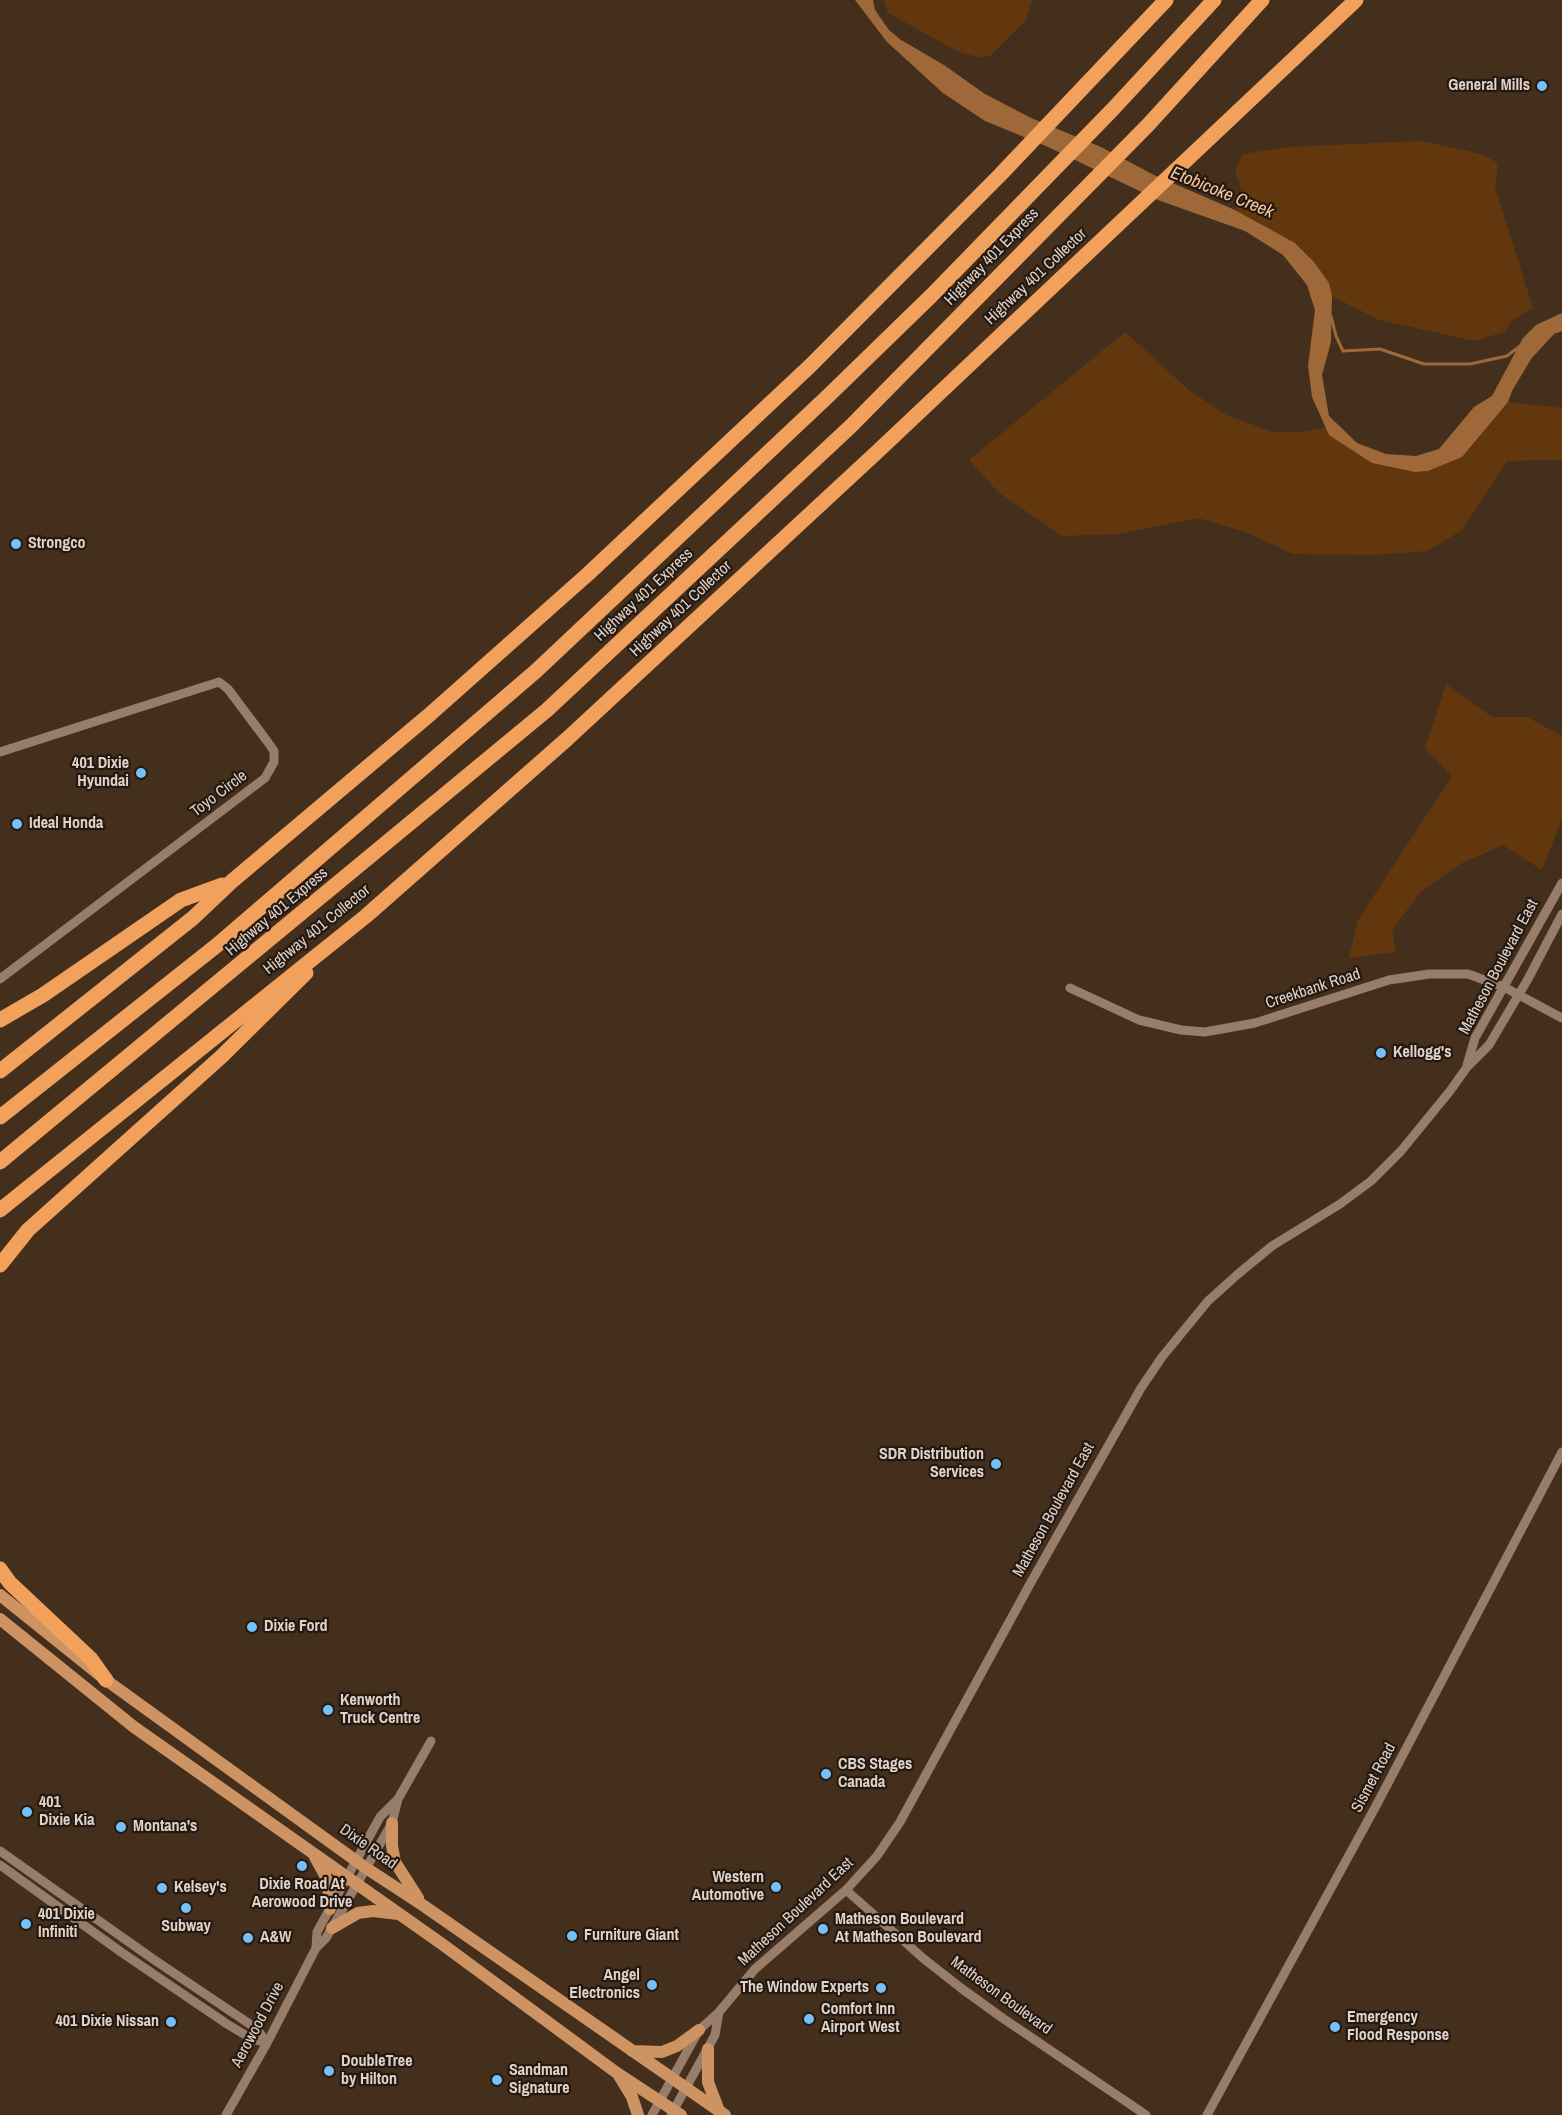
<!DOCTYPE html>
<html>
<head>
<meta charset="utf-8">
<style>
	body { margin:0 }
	canvas { display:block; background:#442e1c }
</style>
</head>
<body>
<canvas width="1562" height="2115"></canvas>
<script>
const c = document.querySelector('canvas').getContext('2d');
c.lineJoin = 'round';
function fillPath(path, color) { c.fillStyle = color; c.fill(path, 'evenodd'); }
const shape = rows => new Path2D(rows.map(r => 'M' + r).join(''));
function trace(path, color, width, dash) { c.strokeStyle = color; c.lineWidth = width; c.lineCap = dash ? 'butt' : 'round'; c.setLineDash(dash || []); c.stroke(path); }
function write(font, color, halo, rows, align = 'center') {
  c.font = font + ' "Archivo Narrow",sans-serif'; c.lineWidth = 4.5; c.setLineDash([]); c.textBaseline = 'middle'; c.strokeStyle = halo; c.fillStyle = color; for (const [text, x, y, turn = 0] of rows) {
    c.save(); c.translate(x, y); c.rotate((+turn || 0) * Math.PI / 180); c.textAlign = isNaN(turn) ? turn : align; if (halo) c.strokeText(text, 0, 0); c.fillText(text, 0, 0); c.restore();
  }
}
fillPath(shape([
	[884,0,1032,0,1026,20,990,56,978,57,959,52,888,13],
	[1422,141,1481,154,1498,163,1495,187,1533,308,1512,320,1504,332,1475,341,1379,320,1332,296,1329,283,1314,262,1295,243,1235,210,1241,189,1235,170,1243,154,1287,147],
	[1125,332,1190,391,1226,415,1273,432,1300,432,1333,426,1372,463,1415,472,1428,471,1462,457,1508,402,1562,408,1562,460,1507,461,1462,530,1428,551,1375,555,1293,554,1245,532,1199,518,1119,534,1062,536,998,492,969,460],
	[1446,684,1492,717,1527,717,1562,736,1562,819,1542,870,1503,845,1460,864,1421,892,1392,930,1396,952,1349,958,1358,920,1452,776,1425,748]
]), '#62370d');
fillPath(shape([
	[855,0,873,0,875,10,889,30,901,40,944,65,985,94,1031,118,1101,147,1154,175,1235,210,1295,243,1314,262,1329,283,1332,296,1331,342,1322,375,1329,416,1357,443,1386,454,1416,456,1439,449,1474,407,1492,396,1523,338,1536,325,1562,313,1562,331,1554,334,1531,359,1512,391,1508,402,1462,457,1428,471,1415,472,1372,463,1329,435,1312,397,1308,366,1315,310,1307,285,1283,255,1245,231,1158,200,1046,146,985,121,943,93,887,42]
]), '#9f6839');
trace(shape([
	[1331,316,1336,336,1343,351,1380,349,1424,364,1470,364,1507,356,1520,346]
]), '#9f6839', 3);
trace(shape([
	[0,752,219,682,228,689,267,741,274,751,274,762,265,778,0,979],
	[1070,988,1139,1020,1181,1030,1205,1032,1255,1023,1389,980,1429,974,1468,974,1504,987,1562,1018],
	[1467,1065,1475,1038,1562,883],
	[0,1851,153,1959,257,2029,267,2043],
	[0,1865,121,1952,227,2024,252,2039,267,2043],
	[846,1890,924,1959,961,1988,1001,2017,1146,2115],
	[316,1948,317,1932,380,1817,398,1799],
	[226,2115,267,2043,316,1948,326,1938,392,1823,398,1799,431,1741],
	[652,2115,699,2030,719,2012,755,1969,846,1890,877,1856,900,1822,1030,1584,1141,1388,1162,1357,1208,1301,1238,1274,1272,1246,1340,1204,1371,1181,1401,1151,1450,1091,1467,1067,1489,1045,1528,979,1562,914],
	[671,2115,715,2035,719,2012],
	[1207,2115,1377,1804,1562,1452]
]), '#977d6a', 9);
trace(shape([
	[0,1595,106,1680,366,1868,424,1906,725,2115],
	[0,1619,134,1727,442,1944,617,2073,681,2115],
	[392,1823,392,1846,395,1862,418,1898],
	[315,1857,325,1875,328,1885,330,1909],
	[332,1928,358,1913,373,1911,398,1914],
	[708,2049,708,2082,719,2111],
	[632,2051,662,2052,677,2046,699,2030],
	[618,2074,632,2097,638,2115]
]), '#ce9362', 12);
trace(shape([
	[0,1020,43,995,181,900,222,885],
	[0,1071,193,918,231,882,428,716,588,574,810,366,1000,175,1166,0],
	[0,1117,216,946,536,671,827,397,931,296,1113,109,1214,0],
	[0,1162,547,710,851,426,1148,125,1262,0],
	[0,1210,366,916,567,739,877,452,1356,0],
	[0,1265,28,1230,222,1056,306,973],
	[0,1569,10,1583,91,1659,106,1680]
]), '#f2a15d', 15);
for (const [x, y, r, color] of [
	[1542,86,6,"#75c0f6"],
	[16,544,6,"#75c0f6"],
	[141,773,6,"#75c0f6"],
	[17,824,6,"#75c0f6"],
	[1381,1053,6,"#75c0f6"],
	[996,1464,6,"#75c0f6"],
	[252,1627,6,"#75c0f6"],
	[328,1710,6,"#75c0f6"],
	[826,1774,6,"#75c0f6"],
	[27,1812,6,"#75c0f6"],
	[121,1827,6,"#75c0f6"],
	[302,1866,6,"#75c0f6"],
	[776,1887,6,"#75c0f6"],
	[162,1888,6,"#75c0f6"],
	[186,1908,6,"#75c0f6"],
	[26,1924,6,"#75c0f6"],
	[823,1929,6,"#75c0f6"],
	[572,1936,6,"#75c0f6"],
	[248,1938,6,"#75c0f6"],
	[652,1985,6,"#75c0f6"],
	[881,1988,6,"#75c0f6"],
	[809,2019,6,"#75c0f6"],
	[171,2022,6,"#75c0f6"],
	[1335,2027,6,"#75c0f6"],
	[329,2071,6,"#75c0f6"],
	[497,2080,6,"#75c0f6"]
]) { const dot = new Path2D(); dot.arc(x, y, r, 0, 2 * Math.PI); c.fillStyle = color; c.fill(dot); trace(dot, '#231911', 2); }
write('bold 16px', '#e1d2c8', '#231911', [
	["General Mills",1530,86,"right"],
	["Strongco",28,544],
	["401 Dixie",129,764,"right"],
	["Hyundai",129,782,"right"],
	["Ideal Honda",29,824],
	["Kellogg's",1393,1053],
	["SDR Distribution",984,1455,"right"],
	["Services",984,1473,"right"],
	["Dixie Ford",264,1627],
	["Kenworth",340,1701],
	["Truck Centre",340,1719],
	["CBS Stages",838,1765],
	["Canada",838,1783],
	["401",39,1803],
	["Dixie Kia",39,1821],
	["Montana's",133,1827],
	["Western",764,1878,"right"],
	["Automotive",764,1896,"right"],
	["Dixie Road At",302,1885,"center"],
	["Aerowood Drive",302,1903,"center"],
	["Kelsey's",174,1888],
	["401 Dixie",38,1915],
	["Infiniti",38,1933],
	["Matheson Boulevard",835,1920],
	["At Matheson Boulevard",835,1938],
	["Subway",186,1927,"center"],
	["Furniture Giant",584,1936],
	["A&W",260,1938],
	["Angel",640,1976,"right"],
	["Electronics",640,1994,"right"],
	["The Window Experts",869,1988,"right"],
	["Comfort Inn",821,2010],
	["Airport West",821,2028],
	["Emergency",1347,2018],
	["Flood Response",1347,2036],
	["401 Dixie Nissan",159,2022,"right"],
	["DoubleTree",341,2062],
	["by Hilton",341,2080],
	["Sandman",509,2071],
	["Signature",509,2089]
], 'left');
write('16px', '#e1d2c8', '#231911', [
	["Highway 401 Express",992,257,-46],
	["Highway 401 Collector",1036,277,-43],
	["Highway 401 Express",644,595,-43],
	["Highway 401 Collector",681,609,-43],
	["Toyo Circle",219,794,-37],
	["Highway 401 Express",277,912,-40],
	["Highway 401 Collector",317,930,-39],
	["Matheson Boulevard East",1499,967,-62],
	["Creekbank Road",1313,989,-18],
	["Matheson Boulevard East",1054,1510,-61],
	["Sismet Road",1374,1778,-62],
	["Dixie Road",368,1847,35],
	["Matheson Boulevard East",796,1912,-43],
	["Matheson Boulevard",1001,1996,36],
	["Aerowood Drive",258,2025,-62]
]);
write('italic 18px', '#f6c6a0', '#231911', [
	["Etobicoke Creek",1222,193,22]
]);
</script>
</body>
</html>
